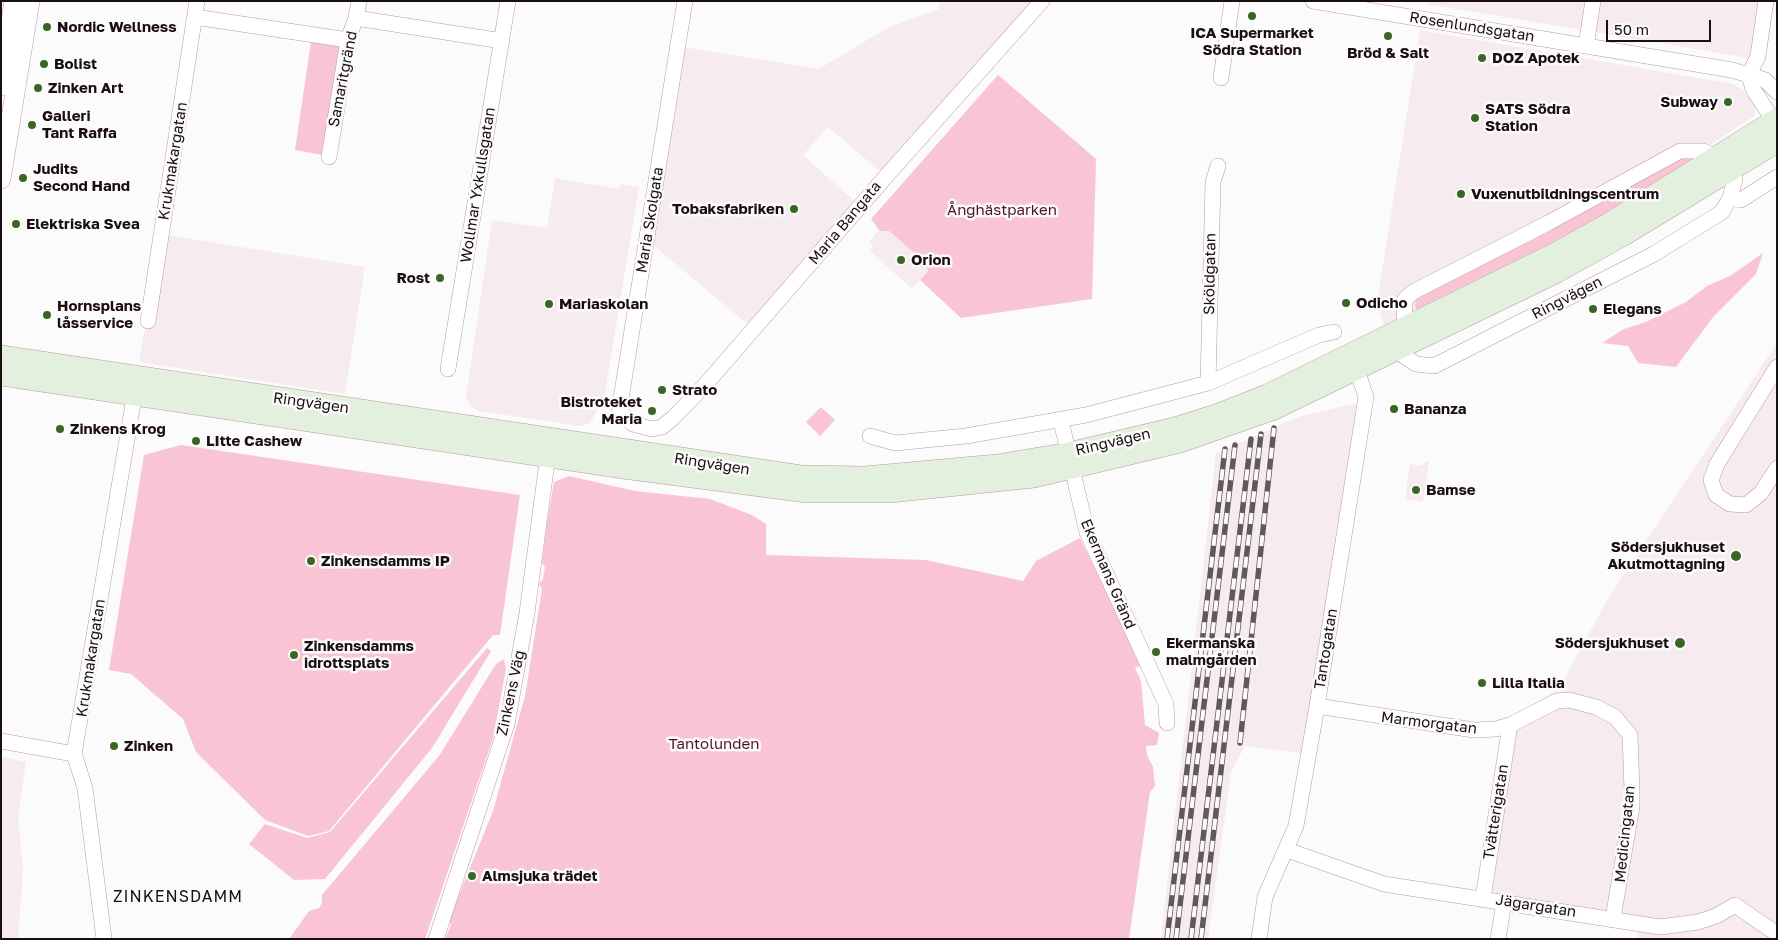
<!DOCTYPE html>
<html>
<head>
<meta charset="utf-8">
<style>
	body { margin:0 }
	#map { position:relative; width:1778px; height:940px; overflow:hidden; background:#fbfbfb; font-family:"Golos Text",sans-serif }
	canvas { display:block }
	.frame { position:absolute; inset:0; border:2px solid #1b0e12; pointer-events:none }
	.scale { position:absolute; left:1606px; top:20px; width:105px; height:22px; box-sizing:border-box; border:2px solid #1b0e12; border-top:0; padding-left:6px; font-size:15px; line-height:18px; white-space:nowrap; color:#1b0e12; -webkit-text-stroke:4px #fbfbfb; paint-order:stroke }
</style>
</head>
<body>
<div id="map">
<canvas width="1778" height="940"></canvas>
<div class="frame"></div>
<div class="scale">50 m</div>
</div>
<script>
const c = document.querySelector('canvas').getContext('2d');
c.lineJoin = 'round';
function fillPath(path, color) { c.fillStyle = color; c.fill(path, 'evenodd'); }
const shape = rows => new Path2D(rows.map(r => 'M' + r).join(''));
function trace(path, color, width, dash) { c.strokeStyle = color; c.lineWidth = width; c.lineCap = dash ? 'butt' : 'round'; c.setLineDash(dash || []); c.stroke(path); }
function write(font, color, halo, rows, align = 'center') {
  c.font = font + ' "Golos Text",sans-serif'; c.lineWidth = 5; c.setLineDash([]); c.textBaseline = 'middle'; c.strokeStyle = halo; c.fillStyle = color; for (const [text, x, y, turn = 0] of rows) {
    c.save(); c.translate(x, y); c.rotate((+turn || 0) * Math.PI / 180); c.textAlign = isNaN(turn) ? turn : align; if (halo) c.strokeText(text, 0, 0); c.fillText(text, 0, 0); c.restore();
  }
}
fillPath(shape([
	[940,1,1045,1,888,178,828,127,803,155,861,207,752,324,747,324,645,238,677,46,819,69,889,27,939,9],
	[1427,1,1765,1,1754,59,1427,4],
	[1420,30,1733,84,1743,90,1757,107,1754,116,1695,155,1417,298,1418,312,1385,329,1377,303],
	[555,178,619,189,620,184,639,187,604,399,590,423,580,426,478,411,470,405,466,397,492,220,547,228],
	[878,231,889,231,926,263,928,270,912,289,870,251,873,246,869,242],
	[161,234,365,267,345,394,139,362],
	[1777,343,1777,939,1638,939,1639,919,1483,899,1509,720,1559,688,1609,597],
	[1367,401,1310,754,1245,746,1231,772,1208,939,1161,939,1216,453,1301,416],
	[1427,461,1429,461,1423,501,1405,500,1410,464,1420,466],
	[1,757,26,762,18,817,23,870,18,939,1,939]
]), '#f6ebee');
fillPath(shape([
	[311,42,341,46,323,155,295,150],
	[998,75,1096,159,1092,299,961,318,920,280,928,271,926,263,889,231,880,231,871,219],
	[1685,156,1696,159,1551,247,1418,312,1415,306,1416,298,1542,235],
	[1763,253,1756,274,1713,317,1676,367,1638,363,1628,346,1602,343,1624,329,1646,322,1686,302,1707,286,1730,276],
	[821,407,835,420,820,436,806,422],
	[181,445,520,495,500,635,493,635,329,831,308,836,265,820,196,752,183,719,131,674,109,670,144,455],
	[569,476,635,491,710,499,752,515,766,524,766,555,926,560,1023,581,1036,561,1080,538,1142,665,1135,668,1141,681,1145,725,1159,733,1157,745,1146,746,1147,755,1153,767,1155,786,1150,792,1129,939,445,939,451,925,449,920,493,811,525,696,542,589,539,584,543,579,545,567,542,563,547,523,554,482],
	[487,648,491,651,432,748,325,879,294,880,249,844,265,824,307,838,330,832],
	[504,659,506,669,493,738,425,939,289,939,309,911,319,908,322,903,322,895,439,756,496,664]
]), '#f9c4d3');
const minor = shape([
	[685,1,619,411,633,424,652,429,662,427,673,418,705,385,889,173,1042,1],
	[1313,1,1732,70,1765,80,1777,92],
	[195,17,348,40],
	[356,18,502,41],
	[1586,46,1593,1],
	[1749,75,1758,56,1766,1],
	[1749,75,1753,89,1777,126],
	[1221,78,1232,1],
	[329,157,348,40,356,18,359,1],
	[1730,198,1741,200,1777,177],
	[148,321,197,1],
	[1404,328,1405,299,1413,292,1548,223,1680,151,1703,151,1717,157],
	[1395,350,1416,364,1434,366,1654,254,1722,212,1730,198,1735,179,1733,169],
	[1777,367,1717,464,1711,480,1716,495,1730,504,1746,505,1761,493,1777,468],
	[448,369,508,1],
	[1208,383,1213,182,1218,166],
	[1061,421,1087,532,1166,704,1167,723],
	[870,436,895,443,966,436,1086,415,1208,383,1319,335,1334,332],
	[1317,706,1474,730,1496,729,1510,725,1557,701,1569,700,1596,707,1615,717,1630,735,1632,790,1632,806,1613,918],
	[1,741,74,754],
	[1287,850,1384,884,1660,927,1698,922,1716,916,1735,905,1777,934],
	[1483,898,1510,725],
	[104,939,85,788,74,754,136,386],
	[436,939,507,724,527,613,549,447],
	[1259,939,1265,897,1296,826,1317,706,1366,397,1354,361],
	[1498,939,1504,902]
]);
const tertiary = shape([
	[1,86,14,1],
	[1,179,30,1]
]);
const secondary = shape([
	[1,356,801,476,865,477,997,465,1069,453,1175,428,1219,414,1267,395,1556,253,1608,224,1777,119],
	[1,375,624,468,807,492,890,492,1034,477,1180,442,1274,409,1557,272,1622,236,1777,142]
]);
trace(minor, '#bc97a2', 16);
trace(tertiary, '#bc97a2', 20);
trace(secondary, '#bc97a2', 22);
trace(minor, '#fff', 15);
trace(tertiary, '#fff', 19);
trace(secondary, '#e2f0dd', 21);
const rail = shape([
	[1240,743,1274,428],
	[1167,939,1225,449],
	[1176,939,1235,445],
	[1191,939,1251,439],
	[1201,939,1261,434]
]);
trace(rail, '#61585b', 5.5);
trace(rail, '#fbfbfb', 4, [11]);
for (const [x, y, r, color] of [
	[1252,16,5,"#396625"],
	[47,27,5,"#396625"],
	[1388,36,5,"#396625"],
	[1482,58,5,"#396625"],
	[44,64,5,"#396625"],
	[38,88,5,"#396625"],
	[1728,102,5,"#396625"],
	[1475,118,5,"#396625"],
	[32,125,5,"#396625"],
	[23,178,5,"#396625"],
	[1461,194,5,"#396625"],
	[794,209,5,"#396625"],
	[16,224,5,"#396625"],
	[901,260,5,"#396625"],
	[440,278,5,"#396625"],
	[1346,303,5,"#396625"],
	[549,304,5,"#396625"],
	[1593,309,5,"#396625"],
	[47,315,5,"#396625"],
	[662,390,5,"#396625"],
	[1394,409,5,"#396625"],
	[652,411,5,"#396625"],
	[60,429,5,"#396625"],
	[196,441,5,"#396625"],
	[1416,490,5,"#396625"],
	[1736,556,6,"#396625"],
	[311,561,5,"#396625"],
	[1680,643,6,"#396625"],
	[1156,652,5,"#396625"],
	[294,655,5,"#396625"],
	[1482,683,5,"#396625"],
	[114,746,5,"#396625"],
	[472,876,5,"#396625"]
]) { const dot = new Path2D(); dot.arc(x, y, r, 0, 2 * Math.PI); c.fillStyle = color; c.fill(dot); trace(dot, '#fbfbfb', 2); }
write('bold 15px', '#1b0e12', '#fbfbfb', [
	["Nordic Wellness",57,27],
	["ICA Supermarket",1252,33,"center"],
	["Södra Station",1252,50,"center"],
	["Bröd & Salt",1388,53,"center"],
	["DOZ Apotek",1492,58],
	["Bolist",54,64],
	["Zinken Art",48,88],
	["Subway",1718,102,"right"],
	["SATS Södra",1485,109],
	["Station",1485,126],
	["Galleri",42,116],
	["Tant Raffa",42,133],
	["Judits",33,169],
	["Second Hand",33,186],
	["Vuxenutbildningscentrum",1471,194],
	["Tobaksfabriken",784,209,"right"],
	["Elektriska Svea",26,224],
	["Orion",911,260],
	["Rost",430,278,"right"],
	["Odicho",1356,303],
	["Mariaskolan",559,304],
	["Hornsplans",57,306],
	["låsservice",57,323],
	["Elegans",1603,309],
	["Strato",672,390],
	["Bistroteket",642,402,"right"],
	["Maria",642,419,"right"],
	["Bananza",1404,409],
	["Zinkens Krog",70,429],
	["LItte Cashew",206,441],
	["Bamse",1426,490],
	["Södersjukhuset",1725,547,"right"],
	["Akutmottagning",1725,564,"right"],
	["Zinkensdamms IP",321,561],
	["Ekermanska",1166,643],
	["malmgården",1166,660],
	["Södersjukhuset",1669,643,"right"],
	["Zinkensdamms",304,646],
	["idrottsplats",304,663],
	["Lilla Italia",1492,683],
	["Zinken",124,746],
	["Almsjuka trädet",482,876]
], 'left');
write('15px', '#1b0e12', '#fbfbfb', [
	["Rosenlundsgatan",1472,27,9],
	["Samaritgränd",343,79,-79],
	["Krukmakargatan",173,161,-81],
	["Wollmar Yxkullsgatan",478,185,-81],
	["Maria Skolgata",650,220,-81],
	["Maria Bangata",845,223,-50],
	["Sköldgatan",1210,274,-89],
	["Ringvägen",1567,298,-27],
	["Ringvägen",311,403,8],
	["Ringvägen",1113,442,-13],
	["Ringvägen",712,464,9],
	["Ekermans Gränd",1108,574,67],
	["Tantogatan",1326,649,-81],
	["Krukmakargatan",91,658,-81],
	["Zinkens Väg",511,693,-78],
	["Marmorgatan",1429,723,7],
	["Tvätterigatan",1496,812,-81],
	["Medicingatan",1625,834,-84],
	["Jägargatan",1536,906,9]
]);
write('15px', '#4f112b', '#fbfbfb', [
	["Ånghästparken",1002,210],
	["Tantolunden",714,744]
]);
c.letterSpacing = '1px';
write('16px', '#1b0e12', '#fbfbfb', [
	["ZINKENSDAMM",178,897]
]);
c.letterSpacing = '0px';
</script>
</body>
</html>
